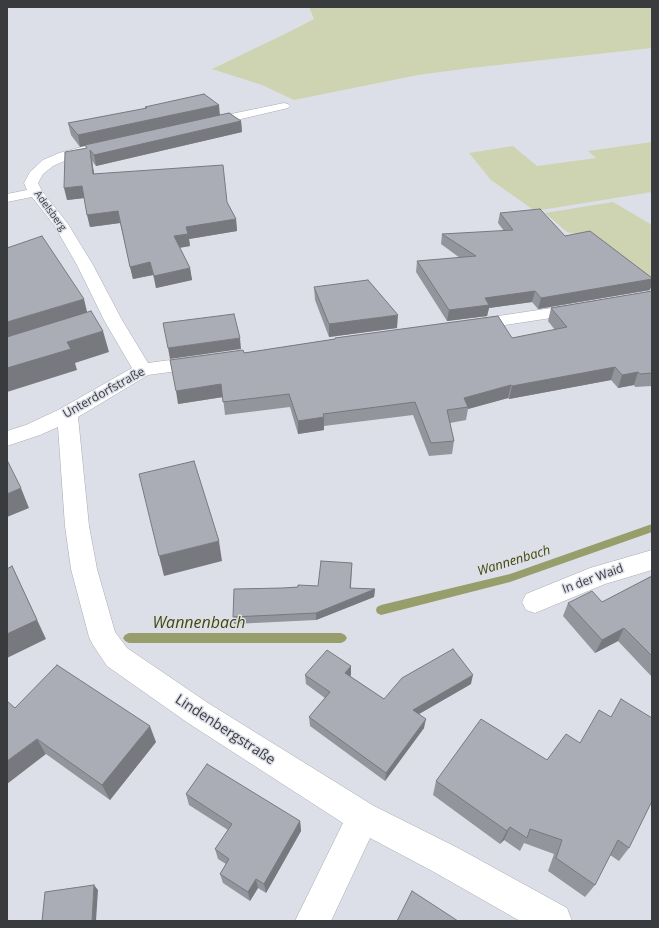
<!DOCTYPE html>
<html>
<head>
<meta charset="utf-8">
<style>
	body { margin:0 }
	#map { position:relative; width:659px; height:928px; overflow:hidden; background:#dddfe8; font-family:"Open Sans",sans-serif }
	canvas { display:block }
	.frame { position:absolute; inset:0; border:8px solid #3a3b3f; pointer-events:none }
</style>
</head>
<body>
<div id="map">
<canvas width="659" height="928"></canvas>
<div class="frame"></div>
</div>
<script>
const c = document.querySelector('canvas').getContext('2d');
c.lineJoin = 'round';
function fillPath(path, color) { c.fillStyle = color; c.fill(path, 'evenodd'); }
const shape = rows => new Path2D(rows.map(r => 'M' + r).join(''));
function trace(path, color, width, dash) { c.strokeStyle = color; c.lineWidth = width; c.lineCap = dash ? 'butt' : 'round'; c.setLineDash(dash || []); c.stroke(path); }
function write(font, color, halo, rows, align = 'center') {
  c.font = font + ' "Open Sans",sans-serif'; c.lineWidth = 3; c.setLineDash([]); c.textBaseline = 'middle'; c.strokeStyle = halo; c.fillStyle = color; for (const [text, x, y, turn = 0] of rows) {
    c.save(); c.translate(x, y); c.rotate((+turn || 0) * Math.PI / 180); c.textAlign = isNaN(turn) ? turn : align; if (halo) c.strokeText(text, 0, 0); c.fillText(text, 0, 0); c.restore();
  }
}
fillPath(shape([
	[309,7,652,7,652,48,471,68,418,75,294,100,262,85,212,69,287,33,314,19],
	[652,142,652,192,535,211,491,180,469,153,513,146,537,166,596,158,588,151],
	[613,202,652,225,652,280,596,239,567,232,545,213]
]), '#ced4b1');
fillPath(shape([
	[652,524,652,532,510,582,381,615,377,613,376,610,377,607,381,605,510,574,652,524],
	[129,633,341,633,345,635,347,638,345,641,341,643,129,643,125,641,123,638,125,635,129,633]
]), '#979e6b');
const minor = shape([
	[284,103,288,104,290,106,288,108,207,127,203,126,201,123,203,120,207,119,284,103],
	[93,144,98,145,99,148,98,151,69,159,53,166,43,174,38,183,42,191,68,224,93,265,122,320,148,363,200,356,207,358,210,362,207,366,200,368,148,375,78,417,89,526,97,569,115,632,127,648,208,703,374,806,458,848,567,908,572,921,520,921,434,872,370,838,331,921,295,921,343,823,188,723,107,666,93,645,89,637,71,569,65,526,58,427,40,435,7,446,7,431,26,425,60,409,132,368,104,320,77,265,54,225,32,197,7,202,7,194,27,190,24,183,30,172,43,160,59,153,93,144],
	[578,304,584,305,587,309,584,313,472,330,466,329,463,325,466,321,472,320,578,304],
	[652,550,652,570,605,584,535,613,526,610,522,602,526,594,590,568,652,550]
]);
trace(minor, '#a7aab2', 1);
fillPath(minor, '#fff');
fillPath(shape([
	[145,107,220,115,241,121,242,132,96,166,92,161,94,174,227,202,236,219,237,231,189,239,190,246,180,248,190,268,192,280,156,288,153,275,133,279,120,223,90,227,84,198,67,200,86,148,85,145,80,147,71,135,68,123,146,109],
	[500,213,565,236,652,278,652,283,650,290,538,309,532,302,489,308,487,316,447,321,416,272,417,261,460,258,441,244,442,234,504,231,498,223],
	[314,287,397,328,329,337,315,300],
	[652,291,652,386,635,387,634,385,618,388,611,380,509,399,508,398,468,409,466,420,450,423,454,441,452,454,429,456,413,415,324,426,324,430,298,434,290,407,225,415,223,397,178,404,244,353,335,339,335,338,512,338,555,330,548,321,551,308],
	[352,563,351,588,375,589,374,597,316,620,234,624,233,617,283,588,318,586],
	[652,576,652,677,618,641,595,653,563,616,568,603,602,602],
	[351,666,351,675,350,676,384,699,471,684,419,714,424,728,385,781,310,726,309,717,325,698,306,684,305,675],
	[15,708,156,742,110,800,46,754],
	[611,717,629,848,619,861,610,855,595,885,585,897,548,871,554,854,524,843,520,851,504,840,500,844,433,795,436,781,547,760,580,743],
	[186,794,300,821,301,831,266,893,258,888,250,901,223,883,220,874,226,864,218,859,215,849,228,830,189,805]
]), '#93959d');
fillPath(shape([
	[219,105,220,116,80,147,78,135],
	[241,121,242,132,96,166,94,155],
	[90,150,92,161,96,185,93,174],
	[82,186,85,198,67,200,64,188],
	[118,211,120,223,90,227,87,215],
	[236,219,237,231,189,239,190,246,176,248,174,236,186,227],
	[150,262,153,275,133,279,130,267],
	[190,268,192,280,156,288,154,276],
	[652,279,652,283,650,290,538,309,541,298],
	[535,291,532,302,489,308,487,316,447,321,449,310,485,298],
	[84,299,89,320,7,346,7,322],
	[398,315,397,328,329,337,329,324],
	[103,331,109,352,75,363,77,370,7,392,7,368,67,342],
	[240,338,241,349,170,359,168,348],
	[615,367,611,380,509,399,512,386],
	[638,372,634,385,618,388,622,375],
	[221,384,223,397,178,404,176,391],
	[511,385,508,398,468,409,468,407,464,398],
	[324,417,324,430,298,434,298,421],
	[21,488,29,508,7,517,7,494],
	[219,541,222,561,164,576,159,556],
	[12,566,46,639,7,658,7,634],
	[375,589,374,597,316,620,316,613],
	[624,628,618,641,595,653,602,640],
	[351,666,351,675,345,682,345,673],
	[473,675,471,684,412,718,413,710],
	[426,719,424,728,385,781,386,773],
	[150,726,156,742,110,800,102,785],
	[37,739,46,754,7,784,7,761],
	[300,821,301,831,266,893,264,884],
	[510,827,504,840,500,844,507,831],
	[256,879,258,888,250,901,248,892],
	[94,885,98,890,96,921,92,921]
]), '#78797f');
const building = shape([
	[204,94,219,105,78,135,68,123,147,108,145,107,204,94],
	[229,113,241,121,94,155,90,150,93,174,223,165,227,202,236,219,186,227,188,234,174,236,190,268,154,276,150,262,130,267,118,211,87,215,82,186,64,188,65,152,87,148,85,145,229,113],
	[540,209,565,236,590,231,652,278,652,279,541,298,535,291,485,298,489,305,449,310,417,261,476,256,442,234,513,230,500,213,540,209],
	[42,236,84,299,7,322,7,248,42,236],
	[368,280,398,315,329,324,314,287,368,280],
	[652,291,652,373,640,374,638,372,622,375,615,367,512,386,511,385,464,398,468,407,447,410,454,441,431,443,415,402,323,414,324,417,298,421,289,394,223,402,221,384,176,391,170,360,243,350,244,353,335,339,335,338,498,316,512,338,567,327,551,308,652,291],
	[91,311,103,331,67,342,71,349,7,368,7,337,91,311],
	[234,314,240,338,168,348,163,323,234,314],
	[7,460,21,488,7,494,7,460],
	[194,461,219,541,159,556,139,474,194,461],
	[321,561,352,563,350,588,375,589,316,613,233,617,234,589,283,588,298,587,298,585,318,586,321,561],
	[12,566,37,620,7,634,7,569,12,566],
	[652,576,652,656,624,628,602,640,568,603,592,591,602,602,652,576],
	[453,649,473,675,413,710,426,719,386,773,309,717,330,692,305,675,327,650,351,666,345,673,384,699,402,678,453,649],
	[57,665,150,726,102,785,37,739,7,761,7,701,15,708,57,665],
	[621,699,652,718,652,801,629,848,618,840,595,885,556,858,562,840,530,829,527,838,510,827,507,831,436,781,481,719,547,760,566,734,580,743,599,710,611,717,621,699],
	[207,764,300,821,264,884,256,879,248,892,220,874,229,859,215,849,232,824,186,794,207,764],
	[94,885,92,921,42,921,45,892,94,885],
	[412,891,458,921,397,921,412,891]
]);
fillPath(building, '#abadb6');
trace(building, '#78797f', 1);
write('10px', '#3a3b3f', '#dddfe8', [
	["Adelsberg",50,211,54]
]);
write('12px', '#3a3b3f', '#dddfe8', [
	["Unterdorfstraße",104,393,-29],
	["In der Waid",593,579,-20]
]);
write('italic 13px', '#43490c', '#dddfe8', [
	["Wannenbach",514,561,-17]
]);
write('14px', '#3a3b3f', '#dddfe8', [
	["Lindenbergstraße",225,730,33]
]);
write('italic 16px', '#43490c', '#dddfe8', [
	["Wannenbach",199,623]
]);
</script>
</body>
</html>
